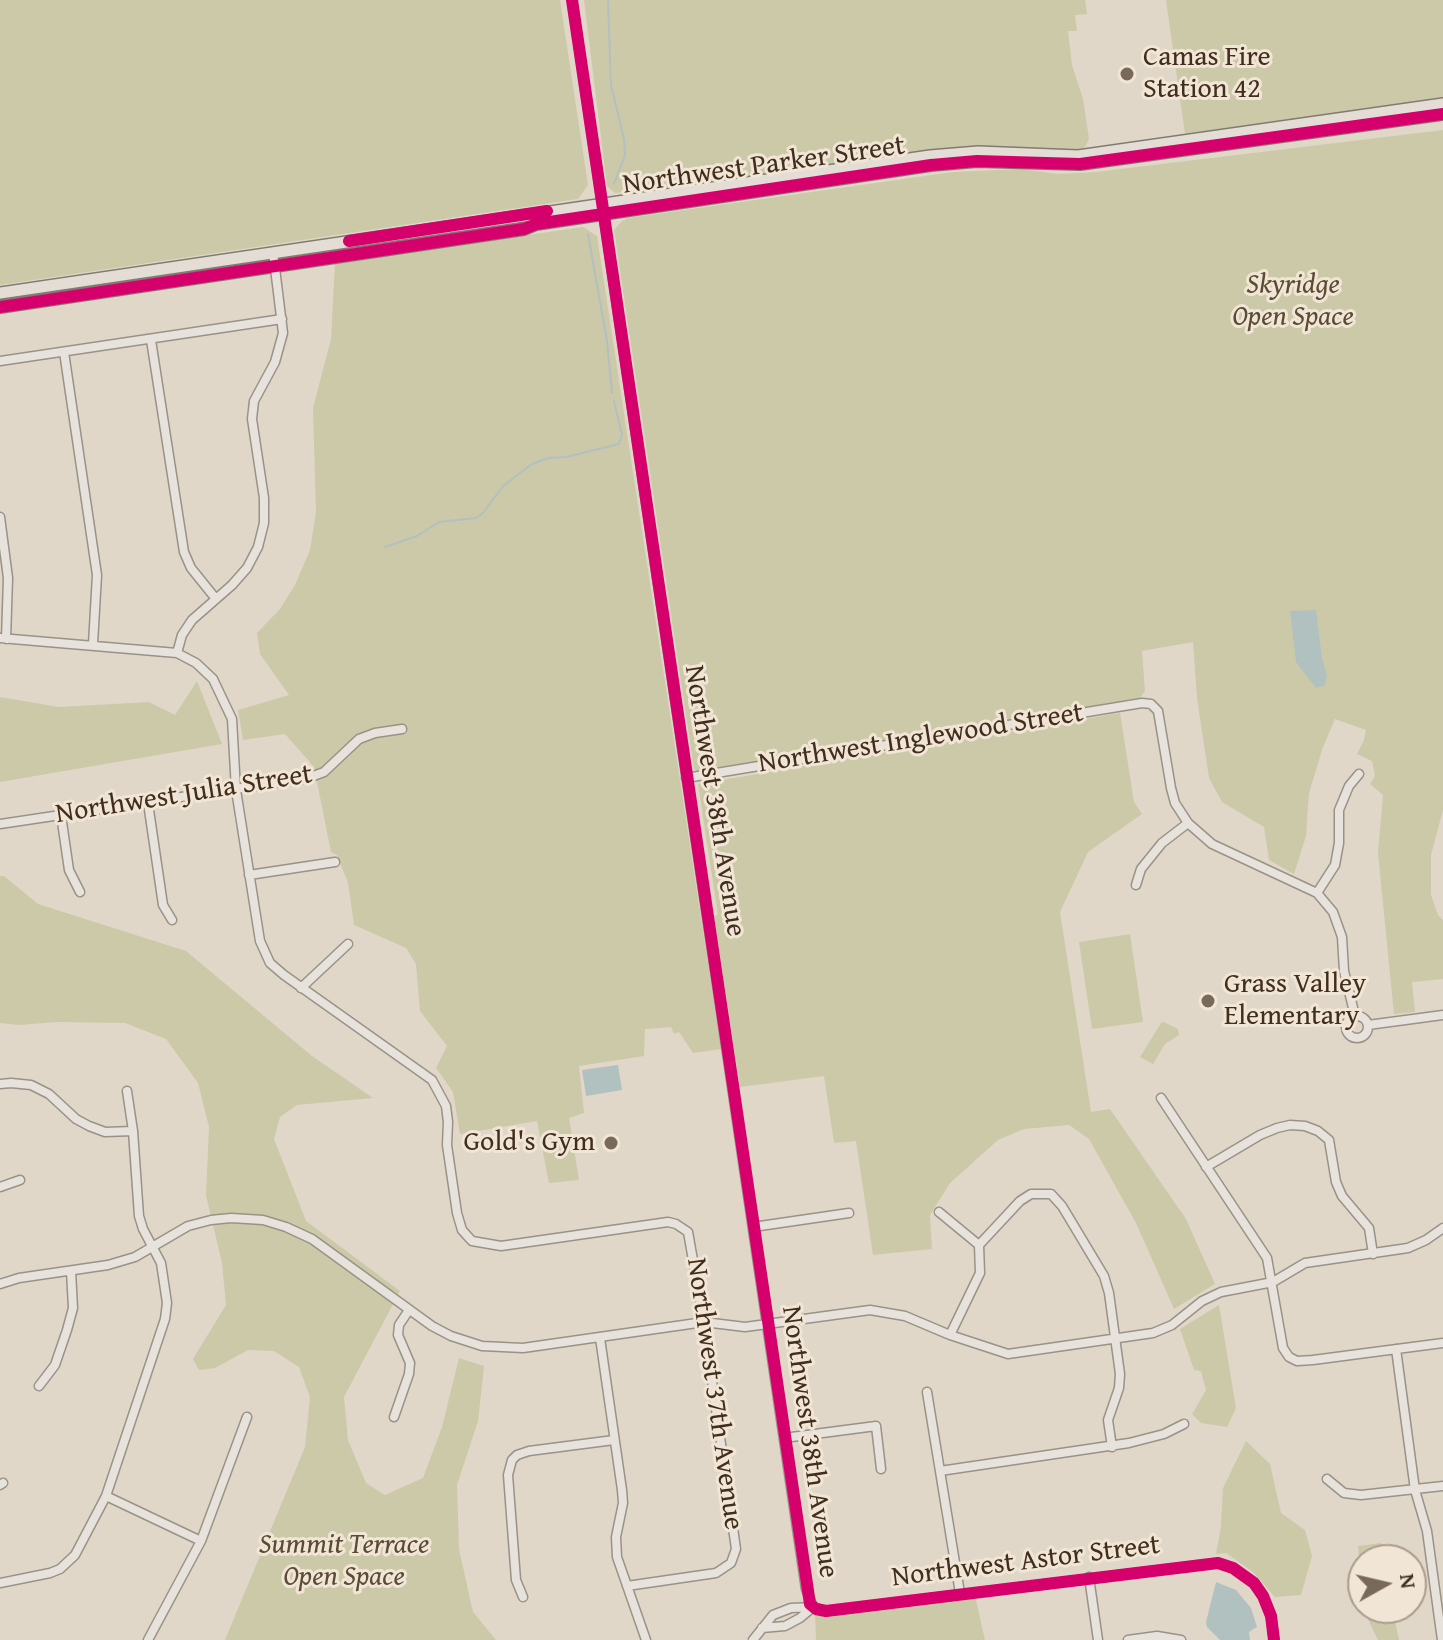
<!DOCTYPE html>
<html>
<head>
<meta charset="utf-8">
<style>
	body { margin:0 }
	#map { position:relative; width:1443px; height:1640px; overflow:hidden; background:#e0d7c8; font-family:"Gentium Book Plus",serif }
	canvas { display:block }
	.north { position:absolute; left:1347px; top:1544px; width:80px; height:80px; box-sizing:border-box; background:#f1e6d5; border:2px solid #ab9c8c; border-radius:50%; rotate:82deg; font-size:22px; font-weight:700; line-height:32px; text-align:center; color:#412e1e }
	.north::after { content:''; display:block; margin:auto; width:28px; height:36px; background:#79695a; clip-path:polygon(50% 0,100% 100%,50% 72%,0 100%) }
</style>
</head>
<body>
<div id="map">
<canvas width="1443" height="1640"></canvas>
<div class="north">N</div>
</div>
<script>
const c = document.querySelector('canvas').getContext('2d');
c.lineJoin = 'round';
function fillPath(path, color) { c.fillStyle = color; c.fill(path, 'evenodd'); }
const shape = rows => new Path2D(rows.map(r => 'M' + r).join(''));
function trace(path, color, width, dash) { c.strokeStyle = color; c.lineWidth = width; c.lineCap = dash ? 'butt' : 'round'; c.setLineDash(dash || []); c.stroke(path); }
function write(font, color, halo, rows, align = 'center') {
  c.font = font + ' "Gentium Book Plus",serif'; c.lineWidth = 6; c.setLineDash([]); c.textBaseline = 'middle'; c.strokeStyle = halo; c.fillStyle = color; for (const [text, x, y, turn = 0] of rows) {
    c.save(); c.translate(x, y); c.rotate((+turn || 0) * Math.PI / 180); c.textAlign = isNaN(turn) ? turn : align; if (halo) c.strokeText(text, 0, 0); c.fillText(text, 0, 0); c.restore();
  }
}
fillPath(shape([
	[0,0,560,0,588,185,578,199,0,285],
	[584,0,1085,0,1087,14,1075,15,1077,31,1068,31,1072,65,1083,99,1089,139,1085,147,1080,150,780,174,615,193,607,186],
	[1166,0,1443,0,1443,99,1185,134],
	[1443,130,1443,810,1431,855,1431,895,1438,915,1443,920,1443,979,1412,982,1415,1012,1394,1014,1378,853,1383,795,1370,784,1375,776,1372,761,1357,754,1364,740,1366,730,1335,719,1323,747,1309,793,1306,836,1294,874,1269,860,1264,827,1222,802,1209,778,1197,698,1193,642,1142,651,1145,691,1140,698,697,771,694,769,614,230,622,221,628,218,953,172,1020,169,1058,174,1096,172],
	[583,227,597,236,721,1049,693,1053,679,1032,674,1034,671,1027,645,1029,644,1056,579,1066,584,1113,569,1118,579,1180,549,1183,537,1121,460,1134,453,1092,436,1068,447,1046,420,1011,416,964,406,948,354,925,348,883,337,855,331,852,314,767,285,734,243,740,238,710,289,695,260,654,257,633,280,609,295,585,310,550,316,512,313,408,331,339,335,263],
	[197,681,222,744,0,782,0,697,59,707,149,702,175,715],
	[1120,713,1134,802,1142,814,1088,852,1060,912,1091,1112,1110,1109,1186,1219,1215,1284,1174,1309,1136,1223,1089,1139,1069,1125,1024,1129,998,1140,950,1183,930,1215,932,1249,873,1255,856,1141,834,1143,824,1076,740,1087,714,916,718,915,698,784],
	[0,876,4,876,38,904,186,951,312,1056,373,1098,297,1105,280,1117,274,1139,306,1221,400,1291,344,1397,348,1440,366,1483,385,1495,423,1478,442,1427,459,1358,484,1366,478,1421,457,1485,459,1549,473,1612,496,1640,225,1640,305,1447,310,1397,299,1367,274,1351,248,1350,215,1368,199,1370,193,1359,226,1305,222,1263,206,1195,209,1127,198,1083,166,1039,125,1023,58,1022,18,1025,0,1023],
	[1130,934,1143,1022,1092,1029,1079,942],
	[1164,1022,1178,1029,1179,1035,1165,1044,1153,1064,1140,1057,1161,1023],
	[1219,1305,1236,1408,1227,1427,1201,1423,1192,1414,1206,1390,1201,1371,1194,1370,1180,1329],
	[1246,1441,1270,1464,1281,1513,1305,1530,1312,1556,1301,1595,1275,1597,1253,1572,1226,1553,1216,1554,1221,1526,1223,1488],
	[1381,1543,1387,1560,1363,1560,1363,1608,1392,1608,1399,1640,1378,1640,1362,1607,1358,1546],
	[975,1596,985,1640,816,1640,815,1615]
]), '#ccc9a8');
fillPath(shape([
	[1316,610,1322,658,1327,675,1325,685,1316,688,1296,662,1290,611],
	[618,1065,622,1090,586,1096,582,1070],
	[1216,1582,1236,1590,1251,1608,1257,1627,1249,1632,1250,1640,1220,1640,1207,1627,1206,1622]
]), '#b1c1c0');
trace(shape([
	[608,0,611,85,624,139,625,155,614,184],
	[588,234,607,341,612,393],
	[385,547,417,536,439,522,476,518,483,513,503,486,532,464,548,458,566,457,619,444,622,435,614,401]
]), '#b1c1c0', 2);
const minor = shape([
	[572,0,806,1589,813,1607],
	[151,340,184,552,191,568,216,599],
	[64,352,97,575,93,644],
	[0,361,282,319],
	[0,517,8,578,6,639],
	[0,638,177,653,196,663,213,679,232,719,236,790,260,941,270,963,284,975,432,1080,446,1106,448,1122,447,1145,457,1213,462,1230,472,1241,501,1246,668,1222,676,1224,688,1232,702,1311,736,1549,731,1563,716,1573,627,1586],
	[177,653,182,635,192,620,232,585,247,568,258,547,264,523,264,498,252,419,254,401,275,362,283,333,273,252],
	[686,778,1142,703,1151,704,1158,711,1171,788,1175,803,1188,823,1212,844,1317,893,1333,912,1342,937,1344,971,1355,1016],
	[148,803,163,905,172,920],
	[61,815,69,870,80,892],
	[0,824,308,778,324,772,359,739,375,733,402,729],
	[249,875,335,862],
	[1136,885,1141,869,1162,843,1188,823],
	[1317,893,1335,865,1339,843,1339,810,1349,786,1359,774],
	[301,988,348,944],
	'1346 1027a11 11 0 1 1 22 0a11 11 0 1 1-22 0Z',
	[1368,1025,1443,1015],
	[0,1084,11,1083,31,1085,49,1094,76,1119,89,1126,105,1132,133,1131],
	[1161,1098,1267,1258,1283,1348,1289,1357,1297,1361,1313,1360,1443,1343],
	[1206,1167,1260,1135,1277,1128,1290,1125,1305,1126,1318,1131,1329,1140,1336,1182,1342,1196,1369,1228,1373,1254],
	[0,1187,20,1180],
	[939,1212,979,1245],
	[753,1227,849,1213],
	[0,1284,19,1278,108,1265,135,1257,188,1226,211,1220,231,1218,263,1220,286,1227,312,1239,432,1326,451,1336,482,1346,523,1348,704,1322,745,1327,870,1310,905,1316,950,1335,1008,1354,1153,1333,1172,1325,1202,1301,1221,1292,1273,1282,1305,1263,1408,1248,1426,1240,1443,1228],
	[950,1335,980,1273,979,1245,1020,1201,1031,1194,1051,1194,1062,1206,1104,1276,1109,1293,1120,1374,1119,1388,1108,1420,1112,1447],
	[600,1338,622,1490,623,1503,616,1537,617,1557,646,1640],
	[1396,1349,1415,1490,1427,1531,1442,1640],
	[39,1386,55,1365,67,1330,73,1308,71,1271],
	[927,1392,960,1593],
	[394,1417,409,1374,410,1363,398,1335,399,1325,409,1310],
	[784,1438,876,1426,881,1469],
	[940,1471,1129,1443,1164,1434,1184,1424],
	[1327,1479,1344,1493,1361,1495,1443,1486],
	[0,1485,3,1483],
	[106,1496,201,1541],
	[1089,1577,1098,1640],
	[0,1583,50,1573,60,1569,75,1555,106,1496,165,1319,167,1303,161,1263,143,1229,139,1216,133,1131,127,1091],
	[523,1597,516,1580,508,1475,512,1460,517,1455,529,1451,614,1440],
	[762,1628,785,1626,800,1618,813,1607],
	[148,1640,201,1541,247,1417],
	[753,1640,773,1615,791,1608,813,1607,826,1611,1218,1563,1233,1568,1254,1583,1263,1596,1271,1616,1274,1640],
	[1128,1640,1157,1636,1181,1640]
]);
const major = shape([
	[0,293,930,156,978,152,1078,156,1443,104],
	[0,307,524,229,536,224,931,165,977,161,1080,164,1443,114]
]);
trace(minor, '#999287', 11);
trace(major, '#827b71', 14);
trace(minor, '#e7e2db', 8);
trace(major, '#e3ddd5', 11);
trace(shape([
	[572,0,810,1604,816,1609,826,1611,1218,1563,1233,1568,1254,1583,1263,1596,1271,1616,1274,1640],
	[349,241,547,211],
	[0,307,524,229,536,224,931,165,977,161,1080,164,1443,114]
]), '#d6006c', 12);
for (const [x, y, r, color] of [
	[1127,74,8,"#79695a"],
	[1208,1001,8,"#79695a"],
	[611,1143,8,"#79695a"]
]) { const dot = new Path2D(); dot.arc(x, y, r, 0, 2 * Math.PI); c.fillStyle = color; c.fill(dot); trace(dot, '#f1e6d5', 3); }
write('28px', '#412e1e', '#f1e6d5', [
	["Camas Fire",1143,58],
	["Station 42",1143,90],
	["Grass Valley",1224,985],
	["Elementary",1224,1017],
	["Gold's Gym",595,1143,"right"]
], 'left');
write('28px', '#412e1e', '#f1e6d5', [
	["Northwest Parker Street",764,166,-8],
	["Northwest Inglewood Street",921,739,-9],
	["Northwest Julia Street",184,795,-9],
	["Northwest 38th Avenue",714,801,81],
	["Northwest 37th Avenue",714,1394,82],
	["Northwest 38th Avenue",809,1442,82],
	["Northwest Astor Street",1026,1562,-7]
]);
write('italic 28px', '#5a4b34', '#f1e6d5', [
	["Skyridge",1293,286],
	["Open Space",1293,318],
	["Summit Terrace",344,1546],
	["Open Space",344,1578]
]);
</script>
</body>
</html>
